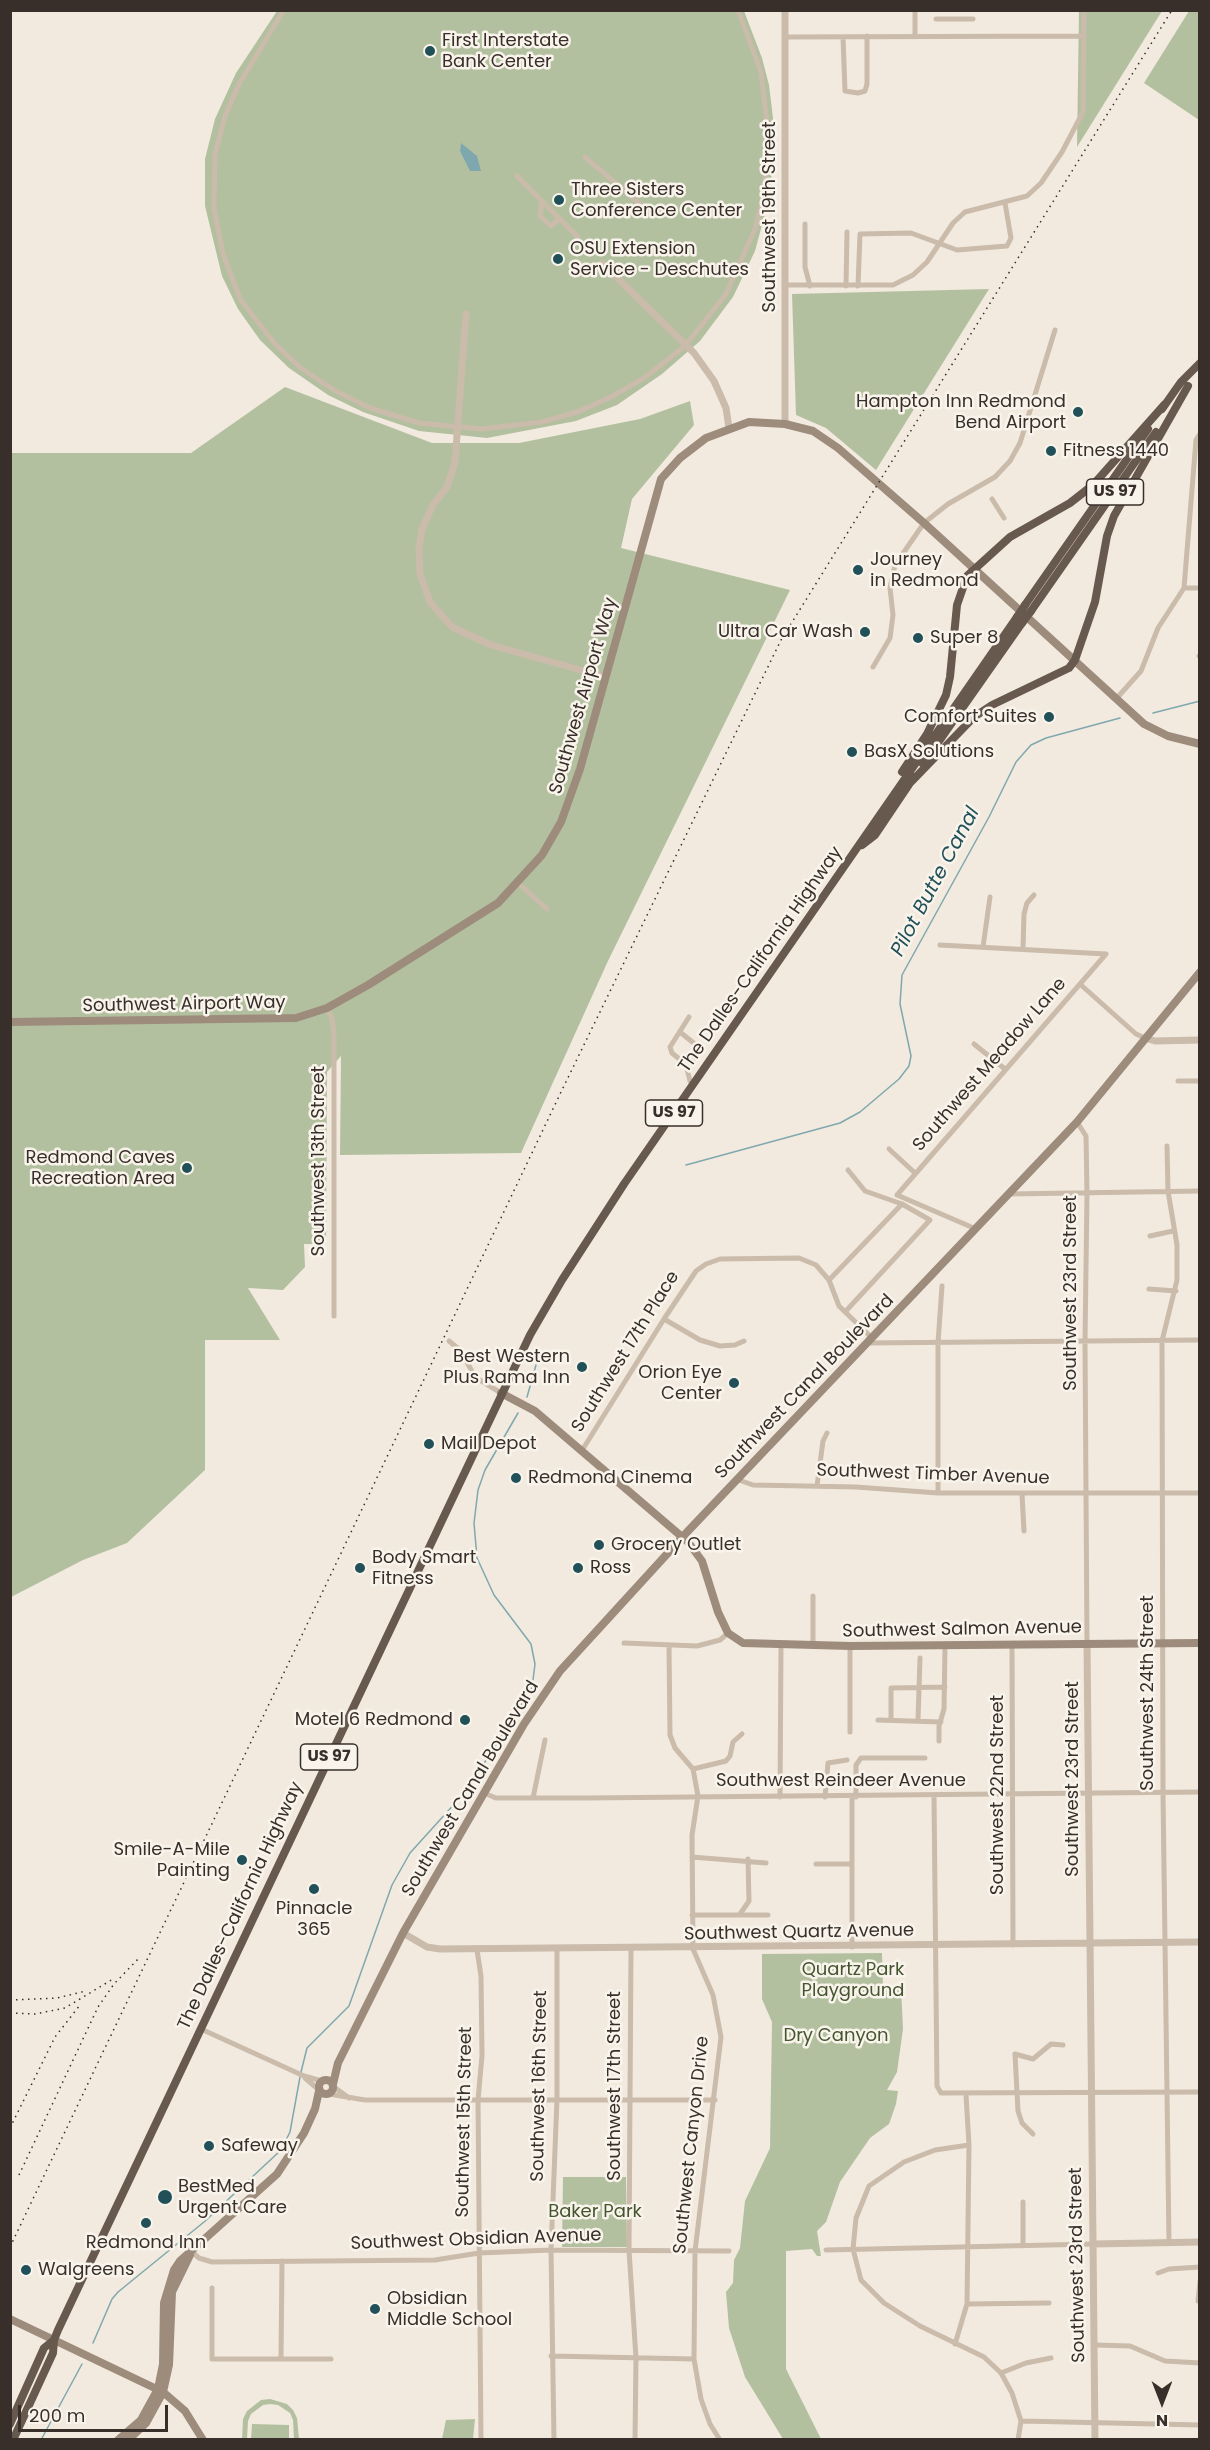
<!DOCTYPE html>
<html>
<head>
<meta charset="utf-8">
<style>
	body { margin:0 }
	#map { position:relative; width:1210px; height:2450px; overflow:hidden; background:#f2eadf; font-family:Poppins,sans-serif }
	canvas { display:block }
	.frame { position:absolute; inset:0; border:12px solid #382f2a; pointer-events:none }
	.north { position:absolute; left:1132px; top:2372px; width:60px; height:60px; -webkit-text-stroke:4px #f9f4eb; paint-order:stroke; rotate:180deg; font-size:16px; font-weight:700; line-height:24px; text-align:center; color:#382f2a }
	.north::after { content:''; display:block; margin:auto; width:21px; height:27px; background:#382f2a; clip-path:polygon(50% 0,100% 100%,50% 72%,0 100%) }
	.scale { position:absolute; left:18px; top:2405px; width:150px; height:27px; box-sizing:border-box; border:3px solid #382f2a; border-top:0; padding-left:8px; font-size:18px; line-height:21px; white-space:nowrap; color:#382f2a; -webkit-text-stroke:4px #f9f4eb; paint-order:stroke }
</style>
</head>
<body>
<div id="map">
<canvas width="1210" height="2450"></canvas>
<div class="frame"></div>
<div class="north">N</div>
<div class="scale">200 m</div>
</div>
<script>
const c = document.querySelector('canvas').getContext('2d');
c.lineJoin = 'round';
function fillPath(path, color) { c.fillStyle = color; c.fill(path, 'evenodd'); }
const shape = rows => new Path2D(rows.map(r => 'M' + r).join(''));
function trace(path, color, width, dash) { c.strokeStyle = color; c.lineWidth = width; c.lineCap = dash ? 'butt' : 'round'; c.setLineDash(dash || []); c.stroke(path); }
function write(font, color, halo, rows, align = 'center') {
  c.font = font + ' Poppins,sans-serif'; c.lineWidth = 5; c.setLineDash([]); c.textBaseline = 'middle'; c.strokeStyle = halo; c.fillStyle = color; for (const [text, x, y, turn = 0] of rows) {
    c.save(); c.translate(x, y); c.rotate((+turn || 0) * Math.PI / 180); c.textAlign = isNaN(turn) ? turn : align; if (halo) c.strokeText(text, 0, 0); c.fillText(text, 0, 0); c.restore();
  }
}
fillPath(shape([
	[277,11,744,11,762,58,769,85,774,126,773,166,768,203,755,251,733,297,700,341,662,374,617,405,576,421,487,438,419,431,363,412,328,395,289,368,260,340,238,309,222,276,205,206,205,159,215,119,236,73],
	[1079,11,1162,11,1077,147],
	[1189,11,1199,11,1199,120,1144,83],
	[989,289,876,470,826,428,796,415,792,294],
	[285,387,432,443,519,443,640,419,690,401,694,425,632,499,621,548,790,590,608,961,521,1153,340,1155,341,1056,327,1072,326,1244,304,1244,305,1267,283,1290,248,1288,280,1340,205,1340,205,1470,127,1543,83,1560,11,1597,11,453,191,453],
	[882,1953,883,1989,901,1988,903,2029,897,2072,887,2090,898,2091,896,2104,889,2124,870,2138,840,2182,826,2222,817,2231,821,2256,817,2256,812,2249,786,2251,786,2369,821,2439,783,2439,745,2377,729,2328,726,2292,733,2283,734,2260,740,2248,745,2201,770,2148,772,2022,762,1999,762,1954],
	[563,2177,626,2177,627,2247,562,2247],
	[270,2399,287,2404,293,2410,297,2418,299,2439,294,2439,293,2420,290,2413,278,2405,270,2404,263,2405,251,2414,248,2421,247,2439,242,2439,243,2419,247,2411,261,2400],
	[475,2419,473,2439,442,2439,446,2420],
	[252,2424,289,2425,289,2439,251,2439]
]), '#b3c09f');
fillPath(shape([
	[461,143,477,156,481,171,470,171,460,151]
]), '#7fa8ae');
trace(shape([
	[1153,713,1200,701],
	[686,1165,840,1123,860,1112,899,1079,909,1066,911,1056,900,1004,902,975,989,817,1016,762,1031,745,1046,738,1120,718],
	[527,1397,536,1365],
	[301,2072,307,2048,349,2006,392,1885,410,1853,467,1790,532,1688,535,1664,531,1644,494,1595,477,1558,474,1523,478,1490,485,1470,518,1413],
	[93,2343,112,2299,118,2292,204,2222,281,2150,290,2132,300,2077],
	[41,2440,82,2364]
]), '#7fa8ae', 1.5);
trace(shape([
	[284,10,239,84,225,116,215,154,214,208,218,229,223,254,240,299,275,344,302,369,334,390,370,408,419,423,482,429,542,422,577,412,611,397,644,378,685,346,726,294,755,229,763,199,769,140,761,72,738,10],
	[936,19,973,19],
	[915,36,915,10],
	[785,37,1084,36],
	[843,37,845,91,858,93,865,91,867,84,867,36],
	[585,157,646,209],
	[517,176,578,237],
	[542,202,540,216,551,226,559,219],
	[805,224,805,267,810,286],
	[785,285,893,285,913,275,927,262,953,223,965,212,1027,196,1041,183,1062,152,1083,112,1084,10],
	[846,286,847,232],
	[858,286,860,234,911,233,957,250,1007,246,1011,238,1005,203],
	[992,499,1004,518],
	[1184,588,1200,588],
	[1199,656,1200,656],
	[873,667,890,638,893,615,890,588,895,565,924,523,948,504,995,477,1010,461,1020,443,1055,330],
	[1116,699,1141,671,1158,628,1184,588,1196,440,1200,434],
	[518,883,547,909],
	[940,945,1106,954],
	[983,947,990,897],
	[1023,949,1024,914,1027,903,1034,895],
	[1081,985,1136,1034,1145,1038],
	[327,1008,332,1018,334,1036,334,1316],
	[680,1032,701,1049,687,1069,690,1081,694,1084],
	[974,1044,1005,1069],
	[688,1066,672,1053,670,1047,689,1017],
	[1178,1081,1200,1081],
	[1077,1122,1086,1136,1087,1194,1085,1342,1087,1643],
	[1167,1146,1168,1191,1177,1245,1177,1280,1162,1341,1163,1793,1169,2242],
	[889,1149,915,1173],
	[1009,1194,1200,1191],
	[976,1229,897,1195,1106,954],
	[1150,1236,1173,1231],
	[829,1280,902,1204],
	[1149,1289,1176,1291],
	[845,1312,930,1220,902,1204,865,1191,848,1170],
	[664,1319,700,1340,720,1346,735,1345,744,1341],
	[449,1341,461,1351,475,1377,501,1393],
	[866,1343,1200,1340],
	[581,1452,664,1319,696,1271,706,1264,720,1259,799,1258,816,1265,829,1280,839,1306,872,1338],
	[739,1480,753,1485,856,1487,938,1493,1200,1493],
	[817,1486,823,1441,827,1433],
	[938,1493,938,1343,942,1286],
	[1022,1494,1024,1531],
	[813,1596,813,1646],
	[624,1643,697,1646,720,1640,728,1633],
	[669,1646,670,1735,675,1748,693,1769,698,1796,692,1835,693,1949,713,1995,721,2037,695,2251,694,2359,701,2399,710,2424,720,2440],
	[850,1646,850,1732],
	[1012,1646,1013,1945],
	[878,1720,941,1722],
	[891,1720,891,1688,945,1687],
	[918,1720,920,1658],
	[939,1741,939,1726,944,1709,945,1646],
	[693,1769,726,1761,730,1756,733,1742,742,1734],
	[484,1793,496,1798,587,1798,1200,1792],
	[934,1796,937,2086,941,2093,1200,2092],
	[780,1797,781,1646],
	[825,1797,828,1763,847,1760],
	[852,1797,852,1947],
	[856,1797,856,1765,861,1758,925,1758],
	[533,1798,545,1740],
	[692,1857,766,1863],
	[816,1864,852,1864],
	[740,1914,749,1901,748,1859],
	[692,1915,768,1915],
	[631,1949,629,2250,636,2358,635,2440],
	[477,1950,481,1976,482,2056,478,2100,481,2440],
	[201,2029,304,2076,322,2081],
	[305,2078,319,2090],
	[334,2087,349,2098],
	[329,2094,365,2100,715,2100],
	[1033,2134,1022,2123,1018,2111,1015,2054,1033,2059,1051,2044,1063,2045],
	[969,2145,935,2150,904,2162,869,2186,856,2218,853,2249,861,2280,884,2303,920,2326,984,2357,1001,2373,1012,2393,1021,2421,1018,2440],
	[1023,2246,1023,2202],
	[826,2250,1094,2244],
	[192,2252,199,2258,212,2262,435,2260,479,2253,551,2250,729,2251],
	[1158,2273,1169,2269,1200,2267],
	[212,2288,212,2359,331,2359],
	[1198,2301,1200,2281],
	[967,2304,1049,2303],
	[955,2344,967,2304,969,2145,966,2095],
	[1095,2345,1130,2346,1165,2361,1200,2363],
	[551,2356,694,2359],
	[281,2359,282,2261],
	[1001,2373,1026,2363,1051,2358],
	[1021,2421,1200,2425],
	[554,2440,551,2250,557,2099,557,1949]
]), '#cabbab', 5);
trace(shape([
	[785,10,785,424],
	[602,263,694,353,714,381,726,408,729,428],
	[466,314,455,462,447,487,433,505,422,529,419,549,420,574,430,602,452,627,491,645,606,677],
	[1145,1038,1155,1041,1200,1040],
	[1087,1643,1095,2440],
	[403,1933,427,1947,440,1949,1200,1942],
	[1094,2244,1200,2242]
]), '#cabbab', 7);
trace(shape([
	[10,1022,296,1018,327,1008,368,985,498,903,542,855,561,822,580,769,661,479,680,458,706,438,749,422,785,424,813,431,838,448,924,523,1144,724,1168,736,1200,744],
	[501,1393,535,1411,688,1542,702,1561,718,1612,728,1633,743,1643,850,1646,1200,1643],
	'319 2087a7 7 0 1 1 14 0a7 7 0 1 1-14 0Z',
	[333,2084,338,2063,403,1933,524,1724,560,1671,689,1530,1077,1122,1200,972],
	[10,2319,163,2392,185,2411,203,2440],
	[118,2440,141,2420,158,2389,163,2364,164,2303,174,2270,180,2261,277,2174,304,2133,315,2109,319,2091],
	[128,2440,146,2423,163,2392,169,2365,172,2292,190,2255]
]), '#9d8b7c', 8);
trace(shape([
	[1162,409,1181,382,1200,363],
	[1025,605,1148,429],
	[1031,611,1156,432],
	[923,764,1022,623],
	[902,772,927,734,946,695,950,677,957,605,967,576,1010,537,1070,503,1093,485,1165,404],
	[911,782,974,717,992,705,1069,668,1075,660,1095,602,1107,536,1114,516,1188,386],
	[862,845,875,835,914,777],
	[10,2424,44,2348,54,2340],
	[13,2440,53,2353,54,2340,58,2330,530,1335,562,1280,624,1184,1017,617]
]), '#68594e', 8);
trace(shape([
	[10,2000,57,1998,86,1991],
	[10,2013,35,2014,65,2008,113,1979],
	[10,2128,55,2037,80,2005],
	[19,2175,98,2007,114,1984,140,1957],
	[10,2247,562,1090,781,640,1172,10]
]), '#382f2a', 1.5, [1.5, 4.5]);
trace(shape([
	[1017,617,1025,605],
	[1022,623,1031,611]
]), '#68594e', 8);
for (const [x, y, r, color] of [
	[430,51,6,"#215058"],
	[559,200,6,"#215058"],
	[558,259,6,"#215058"],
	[1078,412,6,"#215058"],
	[1051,451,6,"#215058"],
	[858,570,6,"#215058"],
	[865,632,6,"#215058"],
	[918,638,6,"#215058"],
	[1049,717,6,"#215058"],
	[852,752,6,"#215058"],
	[187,1168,6,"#215058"],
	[582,1367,6,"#215058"],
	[734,1383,6,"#215058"],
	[429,1444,6,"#215058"],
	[516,1478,6,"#215058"],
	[599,1545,6,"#215058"],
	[360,1568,6,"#215058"],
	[578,1568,6,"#215058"],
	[465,1720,6,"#215058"],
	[242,1860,6,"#215058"],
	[314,1889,6,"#215058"],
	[209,2146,6,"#215058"],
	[165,2197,8,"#215058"],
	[146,2223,6,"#215058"],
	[26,2270,6,"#215058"],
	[375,2309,6,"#215058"]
]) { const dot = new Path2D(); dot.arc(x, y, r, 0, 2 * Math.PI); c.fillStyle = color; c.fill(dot); trace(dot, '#f9f4eb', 2); }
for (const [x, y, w] of [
	[1115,492,57],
	[674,1113,57],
	[329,1757,57]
]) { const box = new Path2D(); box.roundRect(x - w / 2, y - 13, w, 26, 4.5); c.fillStyle = '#f9f4eb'; c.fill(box); trace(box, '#382f2a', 1.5); }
write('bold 16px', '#382f2a', null, [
	["US 97",1115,492],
	["US 97",674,1113],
	["US 97",329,1757]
]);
write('18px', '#382f2a', '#f9f4eb', [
	["First Interstate",442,41],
	["Bank Center",442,62],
	["Three Sisters",571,190],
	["Conference Center",571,211],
	["OSU Extension",570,249],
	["Service - Deschutes",570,270],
	["Hampton Inn Redmond",1066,402,"right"],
	["Bend Airport",1066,423,"right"],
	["Fitness 1440",1063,451],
	["Journey",870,560],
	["in Redmond",870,581],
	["Ultra Car Wash",853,632,"right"],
	["Super 8",930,638],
	["Comfort Suites",1037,717,"right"],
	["BasX Solutions",864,752],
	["Redmond Caves",175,1158,"right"],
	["Recreation Area",175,1179,"right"],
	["Best Western",570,1357,"right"],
	["Plus Rama Inn",570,1378,"right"],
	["Orion Eye",722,1373,"right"],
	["Center",722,1394,"right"],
	["Mail Depot",441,1444],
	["Redmond Cinema",528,1478],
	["Grocery Outlet",611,1545],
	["Body Smart",372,1558],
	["Fitness",372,1579],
	["Ross",590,1568],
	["Motel 6 Redmond",453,1720,"right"],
	["Smile-A-Mile",230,1850,"right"],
	["Painting",230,1871,"right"],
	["Pinnacle",314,1909,"center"],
	["365",314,1930,"center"],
	["Safeway",221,2146],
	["BestMed",178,2187],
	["Urgent Care",178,2208],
	["Redmond Inn",146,2243,"center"],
	["Walgreens",38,2270],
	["Obsidian",387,2299],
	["Middle School",387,2320]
], 'left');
write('18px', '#382f2a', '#f9f4eb', [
	["Southwest 19th Street",770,217,-90],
	["Southwest Airport Way",584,696,-74],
	["The Dalles-California Highway",761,960,-55],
	["Southwest Airport Way",184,1005,-1],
	["Southwest Meadow Lane",990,1065,-49],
	["Southwest 13th Street",319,1161,-90],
	["Southwest 23rd Street",1071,1293,-90],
	["Southwest 17th Place",626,1352,-58],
	["Southwest Canal Boulevard",805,1387,-46],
	["Southwest Timber Avenue",933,1475,2],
	["Southwest Salmon Avenue",962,1630,-1],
	["Southwest 24th Street",1148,1693,-90],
	["Southwest 23rd Street",1073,1779,-90],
	["Southwest Reindeer Avenue",841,1781],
	["Southwest Canal Boulevard",471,1789,-59],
	["Southwest 22nd Street",998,1795,-90],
	["The Dalles-California Highway",241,1906,-65],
	["Southwest Quartz Avenue",799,1933,-1],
	["Southwest 16th Street",540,2086,-89],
	["Southwest 17th Street",615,2086,-90],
	["Southwest 15th Street",465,2122,-89],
	["Southwest Canyon Drive",692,2145,-84],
	["Southwest Obsidian Avenue",476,2240,-2],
	["Southwest 23rd Street",1078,2265,-91]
]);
write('18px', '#44552f', '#f9f4eb', [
	["Quartz Park",853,1970],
	["Playground",853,1991],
	["Dry Canyon",836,2036],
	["Baker Park",595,2212]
]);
write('italic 20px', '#215058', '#f9f4eb', [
	["Pilot Butte Canal",936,882,-62]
]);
</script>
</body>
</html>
